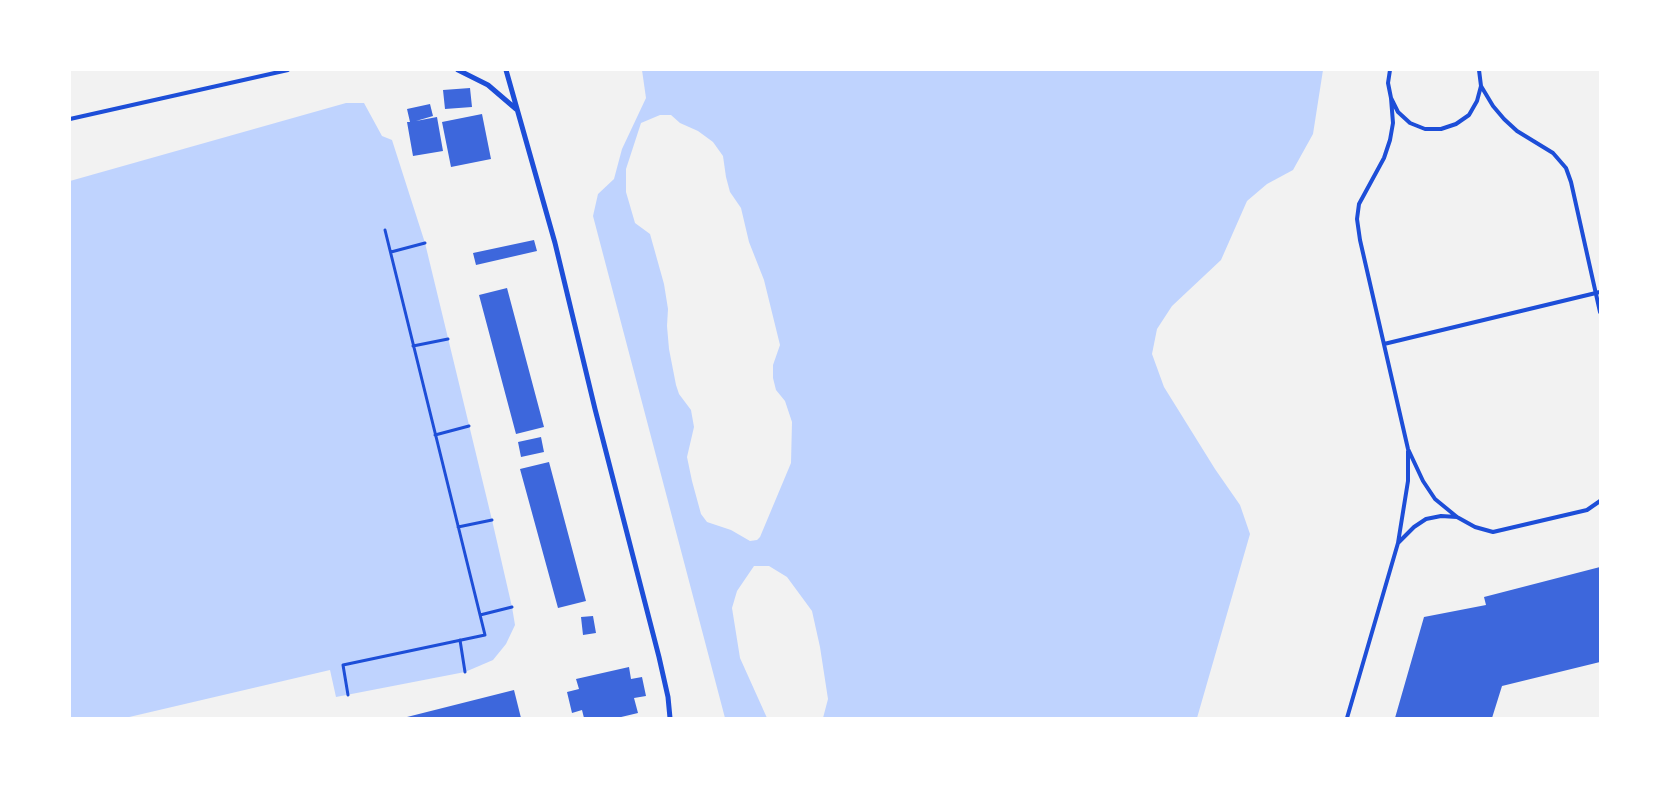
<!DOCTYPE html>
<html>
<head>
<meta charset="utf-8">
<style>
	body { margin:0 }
	#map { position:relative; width:1670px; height:788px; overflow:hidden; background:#f2f2f2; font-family:Signika,sans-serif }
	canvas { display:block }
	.frame { position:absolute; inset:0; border:71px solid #fff; pointer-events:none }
</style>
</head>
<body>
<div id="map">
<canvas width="1670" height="788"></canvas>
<div class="frame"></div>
</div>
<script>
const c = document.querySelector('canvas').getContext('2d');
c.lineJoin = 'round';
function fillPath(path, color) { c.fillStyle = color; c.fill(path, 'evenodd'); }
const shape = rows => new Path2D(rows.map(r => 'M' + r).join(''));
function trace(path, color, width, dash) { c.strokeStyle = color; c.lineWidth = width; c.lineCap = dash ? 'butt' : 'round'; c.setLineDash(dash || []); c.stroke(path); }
fillPath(shape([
	[642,70,1323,70,1313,134,1293,170,1267,184,1247,201,1221,260,1172,306,1157,329,1152,354,1164,387,1215,469,1240,505,1250,534,1197,718,823,718,828,699,820,647,812,611,787,577,769,566,754,566,737,591,732,608,740,658,767,718,725,718,593,216,598,194,614,179,622,149,646,98],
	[660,115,671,115,680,123,698,131,713,142,723,156,726,177,730,192,741,208,749,242,764,280,780,345,773,365,773,378,776,390,785,401,792,422,791,463,760,537,757,540,750,541,731,530,707,522,701,514,692,481,687,457,694,427,691,410,679,394,676,385,669,349,667,326,668,309,664,284,650,234,635,223,626,192,626,169,641,123],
	[346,103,364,103,382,136,392,140,425,243,492,520,512,607,515,625,506,644,493,660,465,672,336,697,330,670,125,718,70,718,70,181]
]), '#bfd3fe');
fillPath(shape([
	[470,88,472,107,445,109,443,90],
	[430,104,433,116,416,121,437,117,443,151,413,156,407,122,410,122,407,109],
	[482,114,491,159,451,167,442,122],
	[534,240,537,251,476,265,473,253],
	[507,288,544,427,516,434,479,295],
	[541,437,544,452,521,457,518,442],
	[549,462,586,601,558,608,520,469],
	[1600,567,1600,662,1502,686,1492,718,1395,718,1424,617,1486,605,1484,597],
	[593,616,596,633,583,635,581,617],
	[629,667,631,679,642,677,646,696,634,698,638,713,617,718,584,718,582,710,572,713,567,692,579,689,576,679],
	[514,690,521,718,407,718,407,717]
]), '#3d67dc');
trace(shape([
	[391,252,425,243],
	[413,346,448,339],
	[435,435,469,426],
	[458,527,492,520],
	[480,615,512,607],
	[460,640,465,672],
	[348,695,343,665,485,635,385,230]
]), '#1d4ed8', 3);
trace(shape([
	[1390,70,1388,83,1391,98,1398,112,1410,123,1425,129,1441,129,1456,124,1469,115,1477,101,1481,86,1479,70],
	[1481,86,1493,106,1504,119,1517,131,1553,153,1566,168,1571,182,1600,312],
	[1391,98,1393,123,1390,140,1384,158,1359,204,1357,219,1360,240,1408,449,1423,481,1435,499,1457,517,1475,527,1493,532,1587,510,1600,501],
	[70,119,288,70],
	[1384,344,1600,292],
	[1408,451,1408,481,1398,543,1414,527,1426,519,1441,516,1457,517],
	[1347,718,1398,543]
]), '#1d4ed8', 4);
trace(shape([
	[458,70,488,85,516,109],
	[506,70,555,243,595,409,659,657,668,697,670,718]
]), '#1d4ed8', 5);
</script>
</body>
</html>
